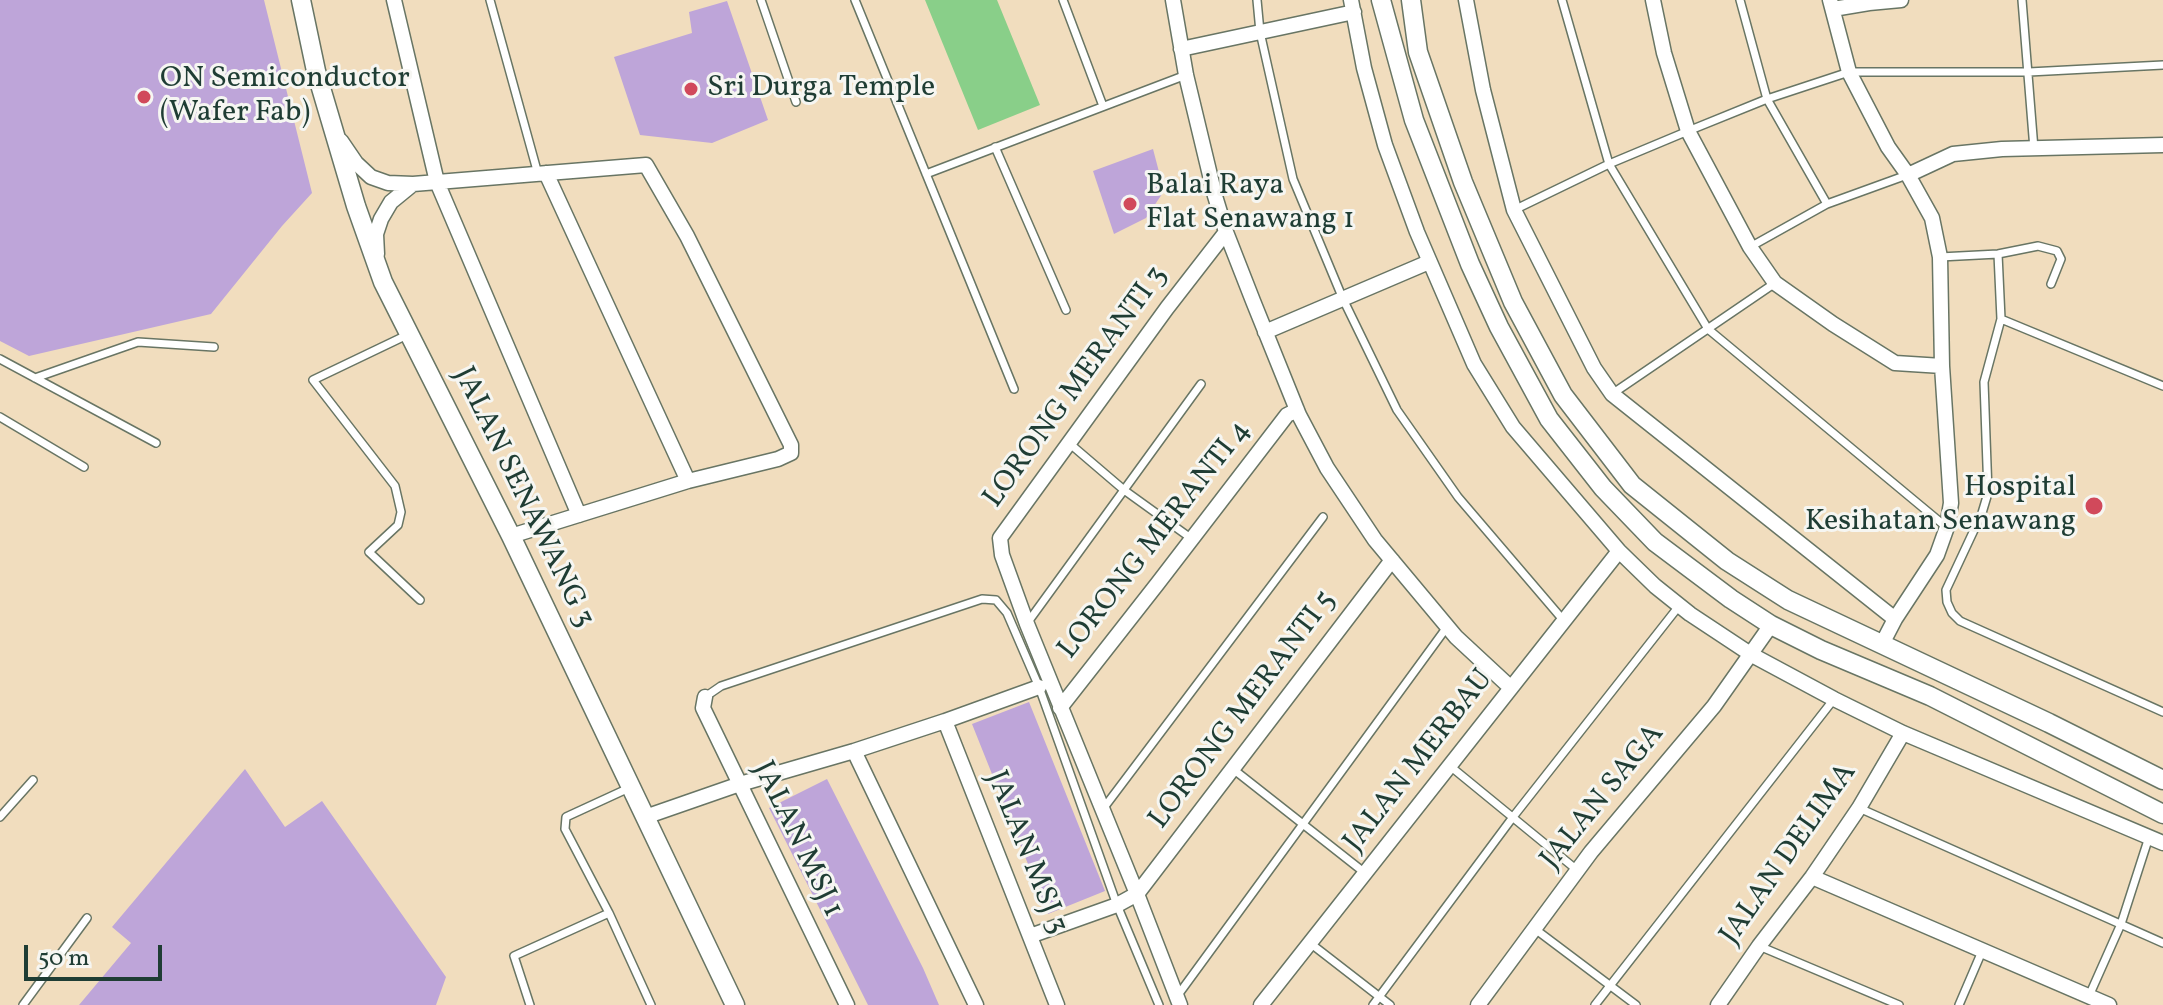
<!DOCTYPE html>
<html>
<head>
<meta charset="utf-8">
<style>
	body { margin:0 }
	#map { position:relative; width:2163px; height:1005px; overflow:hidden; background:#f1ddbe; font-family:Vollkorn,serif }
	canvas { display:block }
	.scale { position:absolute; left:24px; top:945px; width:138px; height:36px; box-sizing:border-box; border:4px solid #1f3d34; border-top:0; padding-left:10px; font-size:24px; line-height:28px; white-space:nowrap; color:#1f3d34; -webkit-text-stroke:6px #f6f6f2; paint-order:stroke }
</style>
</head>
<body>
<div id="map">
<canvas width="2163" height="1005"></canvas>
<div class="scale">50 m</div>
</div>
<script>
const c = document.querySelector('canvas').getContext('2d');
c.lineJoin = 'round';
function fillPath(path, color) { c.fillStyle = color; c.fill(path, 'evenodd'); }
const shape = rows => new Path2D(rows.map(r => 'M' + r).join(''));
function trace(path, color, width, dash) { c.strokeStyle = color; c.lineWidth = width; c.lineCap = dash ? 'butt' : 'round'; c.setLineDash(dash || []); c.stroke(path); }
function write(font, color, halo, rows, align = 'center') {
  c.font = font + ' Vollkorn,serif'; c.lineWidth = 6; c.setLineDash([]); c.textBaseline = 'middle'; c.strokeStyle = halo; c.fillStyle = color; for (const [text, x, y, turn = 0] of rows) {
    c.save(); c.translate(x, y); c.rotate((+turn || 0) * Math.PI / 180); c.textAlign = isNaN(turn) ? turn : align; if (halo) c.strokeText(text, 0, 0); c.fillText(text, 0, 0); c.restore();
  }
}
fillPath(shape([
	[925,0,997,0,1040,105,978,130]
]), '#89cf89');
fillPath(shape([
	[0,0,264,0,312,193,282,226,211,314,29,356,0,341],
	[727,1,768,120,712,143,640,135,614,57,692,33,689,12],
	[1153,149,1164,191,1146,218,1114,234,1093,171],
	[1029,702,1105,891,1048,914,972,724],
	[245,769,285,827,322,801,446,977,436,1005,79,1005,131,943,112,927],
	[827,779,923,968,939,1005,868,1005,769,808]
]), '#bea5d9');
const service = shape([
	[490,0,538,174],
	[761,0,796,102],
	[855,0,1014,389],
	[1063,0,1103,106],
	[1257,0,1260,32,1293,179,1343,299,1397,410,1458,497,1564,621],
	[1562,0,1609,164,1708,329,1945,526],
	[1740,0,1767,99,1827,204],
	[2022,0,2034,149],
	[995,147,1066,310],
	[926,174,1186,75],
	[1514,210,1609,164,1688,131,1767,99,1849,72,2029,72,2163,65],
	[1750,247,1827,204,1907,175],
	[1998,254,2001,319,1984,382,1988,493,1982,513,1946,590,1947,602,1952,613,1960,621,2163,712],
	[1940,257,1998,254,2038,246,2057,251,2061,259,2051,284],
	[2001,319,2163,386],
	[407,335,313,380,395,486,401,512,398,525,369,552,420,600],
	[0,359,156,443],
	[35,378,138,342,214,347],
	[1612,394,1775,283],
	[0,417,84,467],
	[1069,443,1124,490,1192,539],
	[1028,622,1201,384],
	[705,697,721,686,982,599,996,600,1007,613,1039,687,1117,905,1159,1005],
	[1450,766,1577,870],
	[1233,769,1365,873],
	[629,788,566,817,565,829,609,913,651,1005],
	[1859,808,2163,943],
	[1103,809,1323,517],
	[0,817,33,780],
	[1535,929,1636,1005],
	[1310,943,1390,1005],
	[1759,946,1899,1005],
	[1178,995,1447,627],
	[2089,996,2121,924,2149,837],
	[23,1005,87,918],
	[530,1005,514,956,609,913],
	[1373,1005,1513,817,1679,606],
	[1595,1005,1834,699],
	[1959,1005,1983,949]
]);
const minor = shape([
	[394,0,437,182,579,515],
	[1173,0,1186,75,1215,196,1226,232,1253,301,1299,415,1327,468,1375,540,1456,637,1511,688],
	[1351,0,1364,68,1385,145,1417,232,1474,364,1513,427,1619,551,1655,586,1690,614,1752,655,1834,699,1903,733,2163,843],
	[1466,0,1483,90,1514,210,1594,368,1612,394,1895,619],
	[1653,0,1664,53,1688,131,1750,247,1775,283,1833,324,1895,363,1942,366],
	[1830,0,1849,72,1888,147,1908,175,1932,218,1940,257,1942,366,1951,503,1947,527,1937,555,1895,619,1882,644],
	[1833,9,1869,3,1901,0],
	[1181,49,1354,12],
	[341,141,356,163,371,177,388,183,413,184,646,165,687,236,791,445,791,453,778,459,688,481,511,536],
	[546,173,688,481],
	[1908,175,1953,154,2002,149,2163,145],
	[377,254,376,234,381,219,391,202,413,184],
	[1265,332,1429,262],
	[705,697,703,708,847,1005],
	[1060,708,1158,583,1287,415,1297,410],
	[945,721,1057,1005],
	[854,751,976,1005],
	[645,817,740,784,854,751,945,721,1039,687],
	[1812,877,2109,1005],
	[1030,936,1117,905,1137,894,1392,560],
	[1180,1005,1137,894,1027,624,1002,555,1000,538,1167,308,1226,232],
	[1261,1005,1619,551],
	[1478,1005,1591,852,1714,706,1771,625],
	[1718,1005,1759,946,1812,877,1859,808,1903,733]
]);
const tertiary = shape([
	[301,0,316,71,356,206,383,282,511,536,735,1005],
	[1381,0,1414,120,1470,264,1499,327,1549,419,1603,488,1655,542,1731,599,1771,625,1821,650,1930,696,2163,814],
	[1411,0,1418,52,1463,182,1513,302,1563,395,1632,485,1727,561,1788,600,2049,723,2163,780]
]);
trace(service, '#687564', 10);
trace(minor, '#687564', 17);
trace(tertiary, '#687564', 21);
trace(service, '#fff', 7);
trace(minor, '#fff', 14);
trace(tertiary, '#fff', 18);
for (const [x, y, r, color] of [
	[691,89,8,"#d1495b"],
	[144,97,8,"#d1495b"],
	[1130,204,8,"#d1495b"],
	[2094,506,10,"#d1495b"]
]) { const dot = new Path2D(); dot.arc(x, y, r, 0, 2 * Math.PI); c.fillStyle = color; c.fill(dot); trace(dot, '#f6f6f2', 3); }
write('30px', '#1f3d34', '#f6f6f2', [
	["ON Semiconductor",160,80],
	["(Wafer Fab)",160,114],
	["Sri Durga Temple",707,89],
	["Balai Raya",1146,187],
	["Flat Senawang 1",1146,221],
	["Hospital",2076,489,"right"],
	["Kesihatan Senawang",2076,523,"right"]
], 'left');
write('30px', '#1f3d34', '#f6f6f2', [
	["LORONG MERANTI 3",1077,388,-54],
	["JALAN SENAWANG 3",522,498,64],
	["LORONG MERANTI 4",1156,541,-52],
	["LORONG MERANTI 5",1244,711,-53],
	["JALAN MERBAU",1420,762,-52],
	["JALAN SAGA",1604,798,-51],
	["JALAN MSJ 1",796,840,64],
	["JALAN MSJ 3",1025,853,68],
	["JALAN DELIMA",1790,855,-55]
]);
</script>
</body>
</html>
